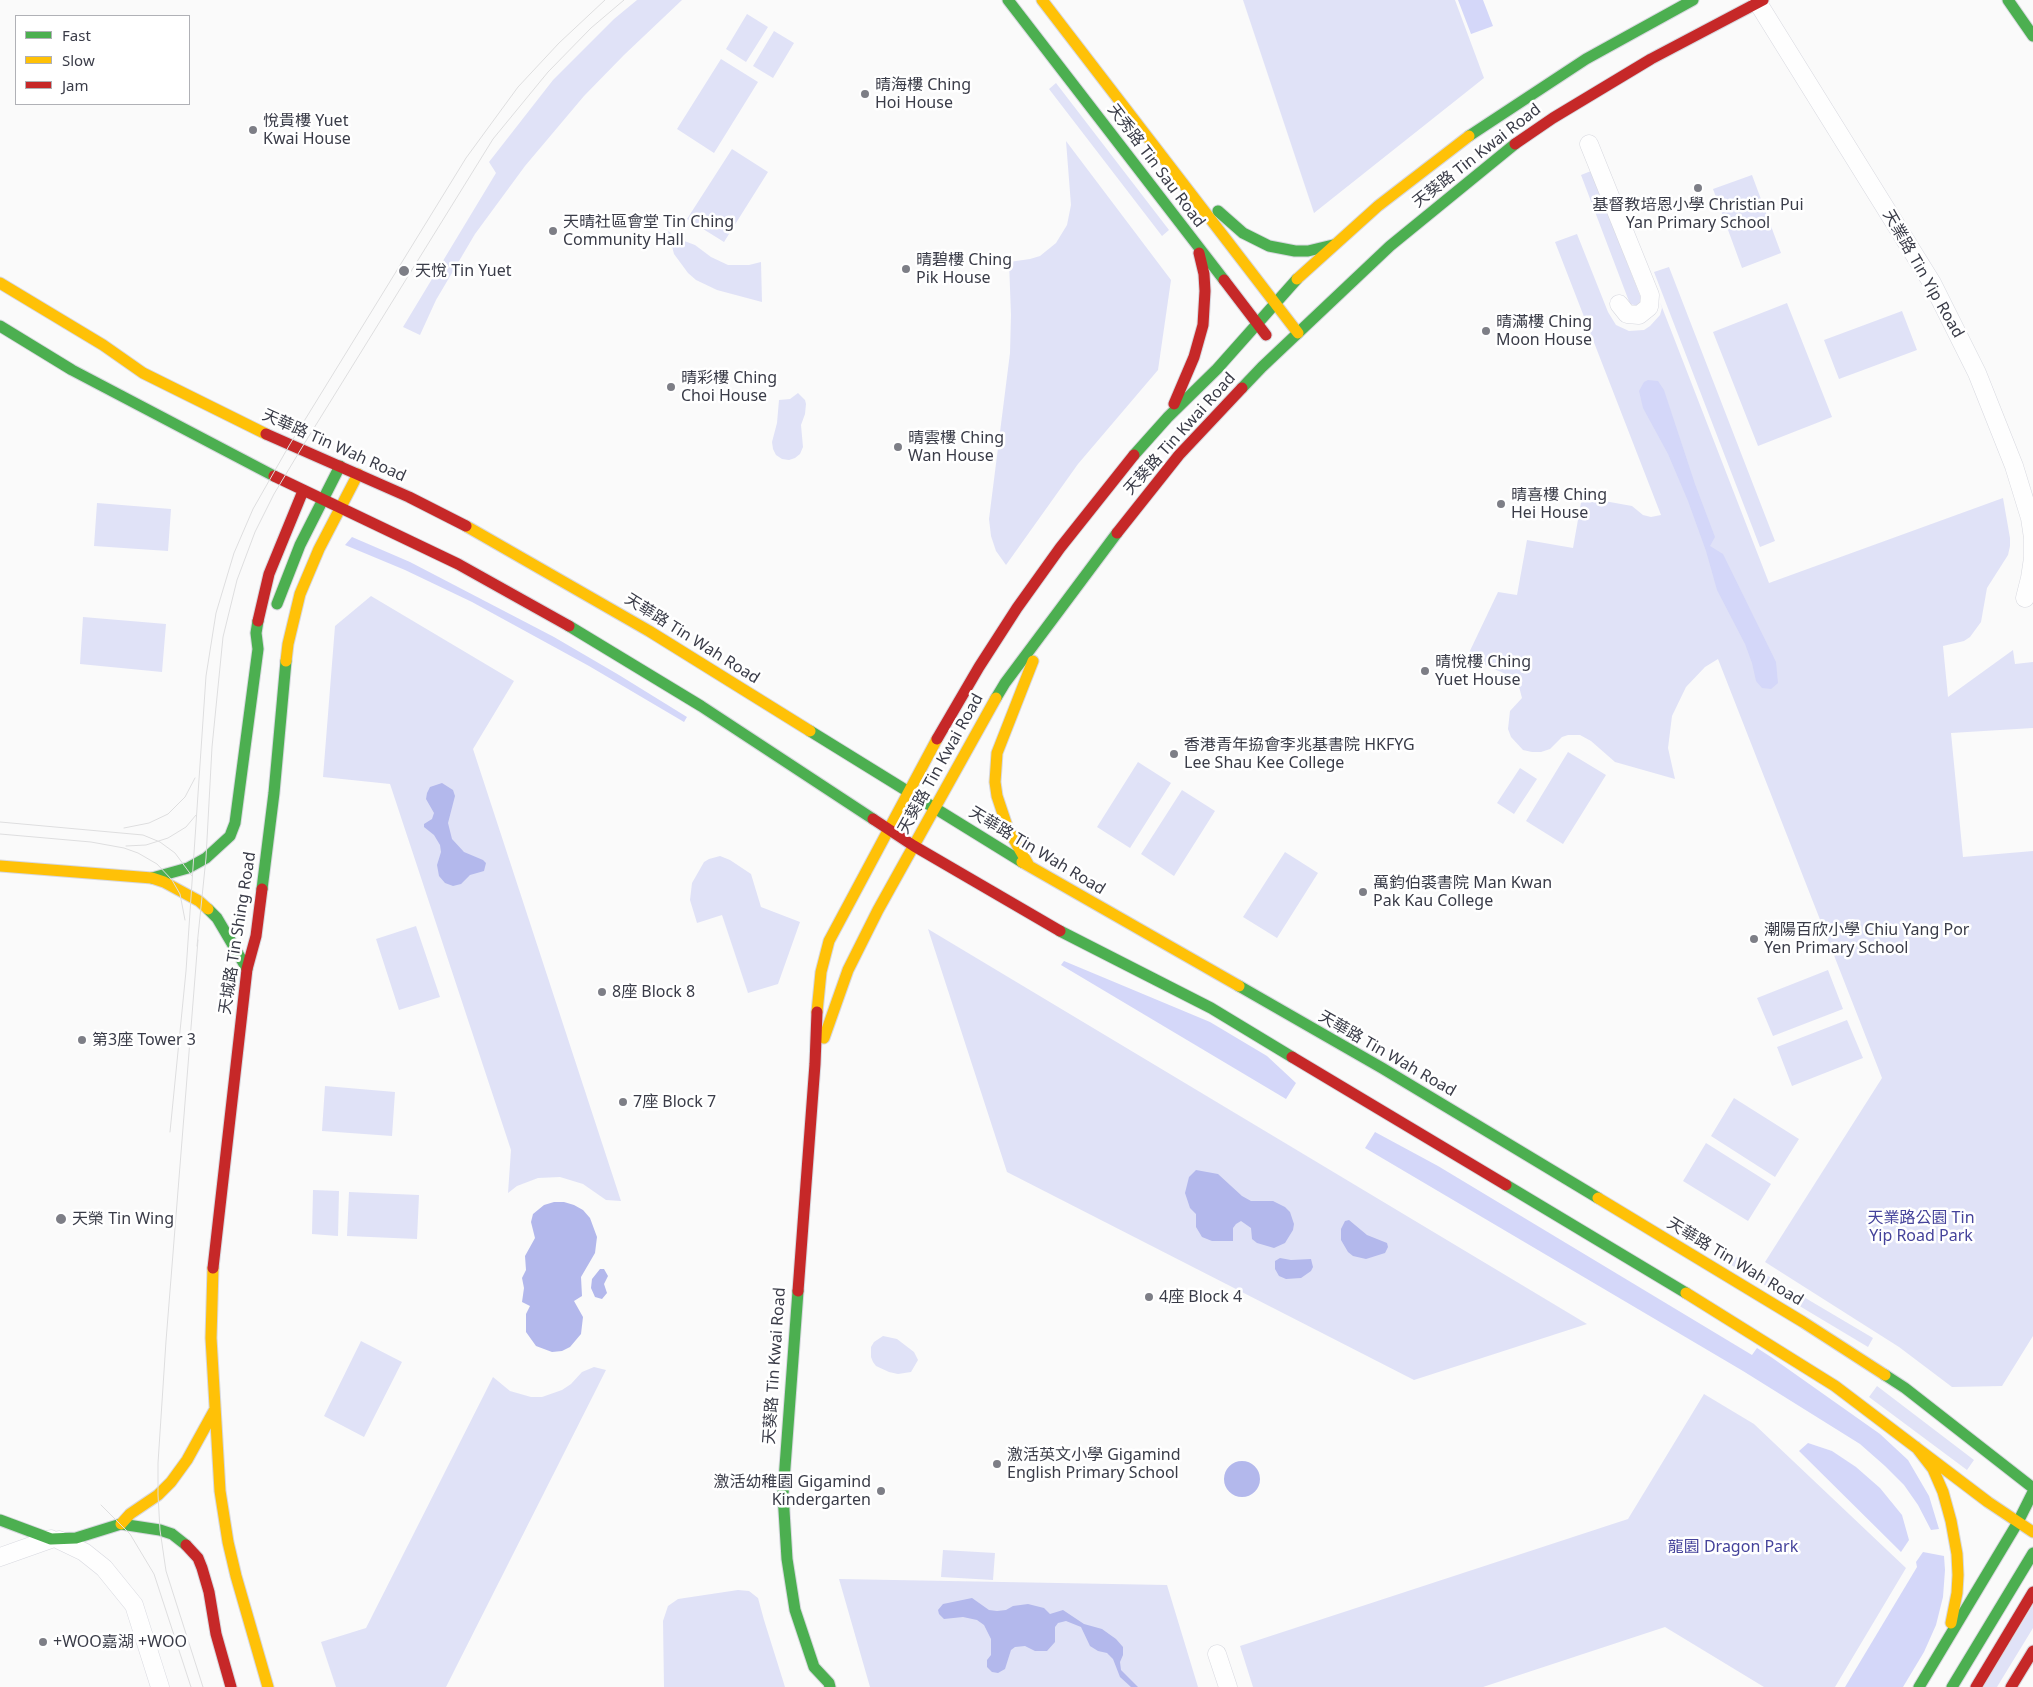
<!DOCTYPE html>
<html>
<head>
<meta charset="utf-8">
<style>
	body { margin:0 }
	#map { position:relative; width:2033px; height:1687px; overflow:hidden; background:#fafafa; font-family:"Noto Sans",sans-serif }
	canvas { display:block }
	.legend { position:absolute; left:15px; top:15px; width:175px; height:90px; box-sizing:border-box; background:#fff; border:1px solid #b0b1b6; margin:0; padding:6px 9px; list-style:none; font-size:15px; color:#3a3c48 }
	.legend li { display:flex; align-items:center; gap:10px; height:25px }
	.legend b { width:25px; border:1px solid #b0b1b6 }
</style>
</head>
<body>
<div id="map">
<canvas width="2033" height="1687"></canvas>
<ul class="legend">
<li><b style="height:6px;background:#4caf50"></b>Fast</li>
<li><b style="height:6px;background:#ffc107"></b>Slow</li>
<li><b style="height:6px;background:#c62828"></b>Jam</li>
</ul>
</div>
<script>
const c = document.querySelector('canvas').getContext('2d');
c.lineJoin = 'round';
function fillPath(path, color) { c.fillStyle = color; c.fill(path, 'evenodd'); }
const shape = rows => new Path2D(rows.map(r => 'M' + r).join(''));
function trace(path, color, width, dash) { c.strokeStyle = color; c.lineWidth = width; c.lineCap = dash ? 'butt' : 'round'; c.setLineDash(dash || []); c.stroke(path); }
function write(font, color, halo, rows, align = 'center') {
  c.font = font + ' "Noto Sans","Noto Sans TC",sans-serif'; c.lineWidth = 5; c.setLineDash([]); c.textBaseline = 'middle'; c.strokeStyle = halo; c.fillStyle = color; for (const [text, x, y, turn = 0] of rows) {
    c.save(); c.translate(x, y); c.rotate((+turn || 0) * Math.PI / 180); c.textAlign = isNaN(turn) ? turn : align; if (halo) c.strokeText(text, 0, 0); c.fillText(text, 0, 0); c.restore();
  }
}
fillPath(shape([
	[637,0,682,0,624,55,584,96,525,166,475,234,436,300,420,335,403,327,496,173,489,162,553,80,614,19],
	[1243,0,1455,0,1484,78,1314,213],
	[747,14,768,27,746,62,726,49],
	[774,31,794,43,773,78,753,66],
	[721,59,758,82,714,153,677,129],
	[1056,83,1169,230,1162,236,1049,89],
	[1066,141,1171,280,1158,370,1078,464,1006,565,996,551,991,536,989,519,1010,353,1011,315,1009,262,1030,259,1040,256,1056,243,1067,225,1071,205],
	[732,149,768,172,724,242,687,219],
	[1591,171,1641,298,1640,304,1638,306,1630,304,1581,175],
	[1752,175,1781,253,1742,268,1713,189],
	[668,231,679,239,695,245,711,257,728,265,749,265,761,262,762,302,717,290,696,280,688,273,674,254],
	[1577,234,1608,312,1616,325,1629,331,1644,330,1650,326,1660,315,1662,308,1660,302,1769,583,2003,498,2010,538,2010,546,2008,555,1987,588,1981,622,1970,637,1964,641,1943,646,1948,697,2013,650,2015,664,2033,662,2033,728,1951,733,1963,857,2033,851,2033,1336,2002,1386,1952,1387,1899,1347,1765,1262,1882,1078,1718,659,1705,667,1686,687,1672,716,1668,748,1675,779,1615,762,1591,741,1580,735,1568,735,1562,737,1550,749,1541,752,1532,752,1523,750,1511,737,1508,729,1510,711,1522,698,1517,679,1467,657,1498,592,1517,595,1527,540,1573,548,1582,497,1632,506,1643,515,1651,517,1661,515,1555,242],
	[1669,267,1775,541,1760,547,1654,272],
	[1787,303,1832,417,1758,446,1713,332],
	[1902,311,1917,350,1839,379,1824,340],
	[798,393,805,400,806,404,805,414,801,425,803,447,800,454,795,458,789,460,782,459,776,455,773,449,772,442,777,423,779,400,790,399],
	[97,503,171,509,168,551,94,546],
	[371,596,514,681,473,749,621,1201,606,1200,583,1184,560,1177,538,1178,517,1186,508,1193,511,1150,390,784,323,777,335,626],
	[83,617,166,624,162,672,80,664],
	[1568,752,1606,775,1563,844,1526,821],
	[1138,762,1171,783,1130,848,1097,827],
	[1520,768,1537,779,1514,814,1497,803],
	[1182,790,1215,811,1174,876,1141,854],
	[1285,852,1318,873,1277,938,1243,917],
	[720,856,730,860,751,874,761,907,800,922,778,984,748,993,722,915,697,923,690,900,692,883,704,862,709,859],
	[416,926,440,997,399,1010,376,939],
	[928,929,1587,1324,1414,1380,1007,1172],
	[1828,970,1843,1009,1773,1036,1757,998],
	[1847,1020,1863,1058,1792,1086,1777,1047],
	[325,1086,395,1092,392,1136,322,1131],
	[1734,1098,1799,1139,1775,1177,1711,1136],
	[1706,1143,1771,1184,1748,1221,1683,1181],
	[313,1190,339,1191,338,1236,312,1234],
	[349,1192,419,1195,417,1239,347,1236],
	[1736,1257,1873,1338,1868,1347,1731,1265],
	[883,1336,897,1339,914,1352,918,1360,911,1372,898,1374,889,1372,876,1366,873,1362,871,1357,871,1347,874,1342],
	[361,1341,402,1362,364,1437,324,1416],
	[594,1367,606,1370,446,1687,336,1687,321,1642,366,1628,493,1377,510,1391,531,1397,542,1397,562,1390,571,1384,582,1372],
	[1877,1386,1974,1460,1967,1470,1869,1397],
	[1704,1394,1754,1424,1906,1568,1835,1687,1764,1687,1665,1627,1483,1687,1253,1687,1240,1646,1628,1519],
	[943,1550,995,1553,993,1580,941,1577],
	[839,1579,1167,1585,1198,1687,870,1687],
	[738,1590,749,1591,758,1598,764,1620,785,1687,664,1687,663,1621,668,1606,678,1599],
	[2033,1605,2033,1628,1997,1687,1983,1687]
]), '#e0e2f7');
fillPath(shape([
	[1458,0,1483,0,1493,26,1471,34],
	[1648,380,1658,381,1664,390,1695,484,1715,537,1710,546,1723,554,1776,662,1778,683,1771,689,1762,688,1756,681,1752,663,1745,644,1717,590,1706,551,1688,501,1668,454,1643,408,1639,391,1644,382],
	[352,537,410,562,554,637,619,675,687,717,684,722,589,666,472,602,405,570,345,545],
	[1064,961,1210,1022,1267,1056,1296,1083,1286,1099,1061,965],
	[1375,1132,1438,1166,1752,1355,1757,1348,1771,1357,1880,1434,1908,1460,1929,1496,1939,1529,1931,1530,1918,1505,1904,1485,1885,1466,1860,1444,1743,1371,1365,1148],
	[1808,1443,1832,1451,1856,1467,1880,1488,1902,1515,1909,1540,1901,1552,1799,1451],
	[1923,1552,1944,1556,1945,1570,1943,1597,1936,1625,1924,1652,1903,1687,1845,1687,1917,1567,1916,1562]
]), '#d4d7f9');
fillPath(shape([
	[442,783,453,790,455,796,448,823,452,839,464,852,483,860,486,863,484,871,470,875,461,884,453,886,445,883,439,876,437,865,441,852,440,845,434,835,424,827,424,824,432,819,434,813,426,799,427,793,430,787],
	[1196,1170,1218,1174,1242,1196,1251,1201,1273,1201,1285,1207,1290,1212,1294,1224,1293,1230,1285,1243,1274,1248,1257,1243,1252,1239,1251,1228,1241,1221,1236,1224,1233,1228,1233,1241,1212,1241,1202,1237,1196,1227,1196,1214,1190,1208,1185,1193,1189,1177],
	[554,1202,564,1202,574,1205,583,1210,590,1218,597,1237,595,1253,581,1277,582,1296,574,1301,583,1317,581,1334,570,1347,562,1351,552,1352,536,1346,526,1332,526,1314,530,1306,522,1302,524,1288,522,1278,526,1270,525,1256,535,1238,531,1222,533,1214,544,1205],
	[1349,1220,1367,1235,1387,1243,1388,1247,1385,1253,1366,1259,1353,1256,1348,1252,1341,1240,1341,1229,1345,1221],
	[1280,1258,1291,1260,1311,1259,1313,1267,1311,1271,1301,1278,1286,1279,1279,1276,1275,1269,1275,1261],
	[600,1269,604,1269,608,1276,604,1284,607,1293,602,1299,595,1297,591,1288,592,1279],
	'1224 1479a18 18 0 1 1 36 0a18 18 0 1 1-36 0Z',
	[972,1598,989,1610,997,1611,1006,1610,1013,1606,1028,1604,1044,1608,1050,1614,1063,1610,1084,1624,1102,1629,1116,1639,1123,1647,1123,1655,1120,1662,1121,1670,1138,1687,1131,1687,1120,1677,1113,1659,1107,1653,1098,1651,1090,1646,1081,1627,1066,1621,1058,1623,1055,1627,1055,1642,1047,1651,1035,1651,1025,1646,1015,1647,1011,1650,1005,1669,998,1673,992,1672,987,1667,987,1660,991,1655,991,1639,984,1625,977,1620,963,1617,944,1619,939,1614,938,1610,943,1604]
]), '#b3b8ec');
const street = shape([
	[1758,3,1932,283,1977,373,2014,466,2030,518,2033,538,2033,558,2030,578,2025,598],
	[1589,144,1650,295,1649,307,1639,315,1627,314,1619,304],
	[59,1540,84,1552,104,1568,134,1605,160,1687],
	[0,1557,51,1539],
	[1217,1654,1228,1687]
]);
const fast = shape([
	[1008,0,1224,280],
	[2008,0,2033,36],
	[1469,136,1586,59,1693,0],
	[1218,211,1243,233,1269,246,1295,251,1308,251,1333,245],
	[0,326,72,370,274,476],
	[1242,388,1262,367,1390,246,1515,144],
	[1134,455,1168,417,1217,369,1297,279],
	[277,604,300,545,340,466],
	[569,626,701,706,873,819],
	[996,698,1005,683,1117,533],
	[810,731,1022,862],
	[152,878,188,868,206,858,230,836,235,823,258,649,256,633,258,621],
	[262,889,274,793,286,661],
	[208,909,217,918,247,969],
	[1060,931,1211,1008,1292,1057],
	[1239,986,1382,1068,1598,1198],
	[1506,1185,1686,1293],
	[798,1291,783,1494,787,1559,795,1610,814,1667,829,1683,830,1687],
	[1885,1375,1905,1388,2033,1488],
	[0,1520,51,1539,76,1538,121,1524,160,1530,172,1534,186,1545],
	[1919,1687,2018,1522,2033,1492],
	[1952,1687,2033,1553]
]);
const slow = shape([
	[1042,0,1298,333],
	[1297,279,1378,206,1469,136],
	[0,283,103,345,143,373,266,434],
	[466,526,649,631,810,731],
	[286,661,288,644,300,594,319,549,358,474],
	[1022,862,1239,986],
	[1028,864,1008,829,997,796,995,782,997,753,1033,661],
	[0,866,152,878,164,882,199,901,208,909],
	[817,1012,821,972,829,941,937,739],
	[824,1038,848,970,878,910,996,698],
	[1598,1198,1803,1322,1885,1375],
	[213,1268,211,1338,220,1491,228,1542,236,1576,268,1687],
	[1686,1293,1835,1386,1988,1502,2033,1532],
	[1916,1447,1933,1469,1943,1492,1951,1521,1957,1554,1958,1575,1957,1593,1951,1623],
	[121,1524,130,1514,158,1495,171,1482,187,1460,214,1411]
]);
const jam = shape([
	[1515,144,1553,118,1651,59,1763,0],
	[1224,280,1266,335],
	[1174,404,1194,357,1203,325,1205,291,1204,274,1199,253],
	[266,434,409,497,466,526],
	[274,476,458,564,569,626],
	[1117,533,1179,455,1242,388],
	[258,621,269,574,303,491],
	[937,739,979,667,1017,608,1060,548,1134,455],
	[873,819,914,846,1060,931],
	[1292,1057,1506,1185],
	[213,1268,247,969,256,936,262,889],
	[798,1291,815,1064,817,1012],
	[186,1545,198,1558,202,1568,209,1592,216,1634,231,1687],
	[1976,1687,2033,1592],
	[2011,1687,2033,1651]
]);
trace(street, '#d7d8df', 19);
trace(fast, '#d7d8df', 13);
trace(slow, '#d7d8df', 13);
trace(jam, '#d7d8df', 13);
trace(street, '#fefefe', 18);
trace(fast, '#4caf50', 11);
trace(slow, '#ffc107', 11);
trace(jam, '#c62828', 11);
trace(shape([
	[0,822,143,835,160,842,175,853,192,876],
	[124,828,149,823,168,814,185,797,195,778],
	[0,834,91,842,124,848,138,853,157,864,172,880,180,894,185,920],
	[126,846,146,845,168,838,186,827,196,815],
	[198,940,166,1341,158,1463,158,1495,160,1530,166,1571,203,1687],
	[197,946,206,858,212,747,223,637,237,580,255,532,274,494,301,449,493,139,548,72,591,28,624,0],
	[170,1132,186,971,206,676,216,613,234,553,253,509,290,444,466,158,518,87,559,43,605,0],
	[101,1505,130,1534,154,1574,191,1687]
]), '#dededf', 1);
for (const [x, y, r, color] of [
	[865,94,5,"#7d7e86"],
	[253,130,5,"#7d7e86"],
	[1698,188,5,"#7d7e86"],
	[553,231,5,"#7d7e86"],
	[906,269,5,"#7d7e86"],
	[404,271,6,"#7d7e86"],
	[1486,331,5,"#7d7e86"],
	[671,387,5,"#7d7e86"],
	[898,447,5,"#7d7e86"],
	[1501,504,5,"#7d7e86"],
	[1425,671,5,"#7d7e86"],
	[1174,754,5,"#7d7e86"],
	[1363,892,5,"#7d7e86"],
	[1754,939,5,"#7d7e86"],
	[602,992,5,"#7d7e86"],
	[82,1040,5,"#7d7e86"],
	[623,1102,5,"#7d7e86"],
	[61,1219,6,"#7d7e86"],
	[1149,1297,5,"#7d7e86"],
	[997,1464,5,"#7d7e86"],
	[881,1491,5,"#7d7e86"],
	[43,1642,5,"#7d7e86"]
]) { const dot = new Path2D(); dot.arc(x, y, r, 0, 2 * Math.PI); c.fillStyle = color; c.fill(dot); trace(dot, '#fff', 2); }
write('16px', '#3a3c48', '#fff', [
	["晴海樓 Ching",875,85],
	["Hoi House",875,103],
	["悅貴樓 Yuet",263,121],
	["Kwai House",263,139],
	["基督教培恩小學 Christian Pui",1698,205,"center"],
	["Yan Primary School",1698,223,"center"],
	["天晴社區會堂 Tin Ching",563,222],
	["Community Hall",563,240],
	["晴碧樓 Ching",916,260],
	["Pik House",916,278],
	["天悅 Tin Yuet",415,271],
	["晴滿樓 Ching",1496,322],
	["Moon House",1496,340],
	["晴彩樓 Ching",681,378],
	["Choi House",681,396],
	["晴雲樓 Ching",908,438],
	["Wan House",908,456],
	["晴喜樓 Ching",1511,495],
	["Hei House",1511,513],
	["晴悅樓 Ching",1435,662],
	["Yuet House",1435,680],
	["香港青年拹會李兆基書院 HKFYG",1184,745],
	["Lee Shau Kee College",1184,763],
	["萬鈞伯裘書院 Man Kwan",1373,883],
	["Pak Kau College",1373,901],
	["潮陽百欣小學 Chiu Yang Por",1764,930],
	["Yen Primary School",1764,948],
	["8座 Block 8",612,992],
	["第3座 Tower 3",92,1040],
	["7座 Block 7",633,1102],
	["天榮 Tin Wing",72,1219],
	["4座 Block 4",1159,1297],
	["激活英文小學 Gigamind",1007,1455],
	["English Primary School",1007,1473],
	["激活幼稚園 Gigamind",871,1482,"right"],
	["Kindergarten",871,1500,"right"],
	["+WOO嘉湖 +WOO",53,1642]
], 'left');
write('16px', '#3a3c48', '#fff', [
	["天葵路 Tin Kwai Road",1477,156,-38],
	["天秀路 Tin Sau Road",1156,166,53],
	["天業路 Tin Yip Road",1923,274,60],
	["天葵路 Tin Kwai Road",1180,434,-48],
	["天華路 Tin Wah Road",334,446,24],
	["天華路 Tin Wah Road",692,639,32],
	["天葵路 Tin Kwai Road",941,764,-61],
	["天華路 Tin Wah Road",1037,851,31],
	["天城路 Tin Shing Road",238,933,-81],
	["天華路 Tin Wah Road",1387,1054,30],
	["天華路 Tin Wah Road",1735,1262,31],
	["天葵路 Tin Kwai Road",775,1366,-86]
]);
write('16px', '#45439b', '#fff', [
	["天業路公園 Tin",1921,1218],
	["Yip Road Park",1921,1236],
	["龍園 Dragon Park",1733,1547]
]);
</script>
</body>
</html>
